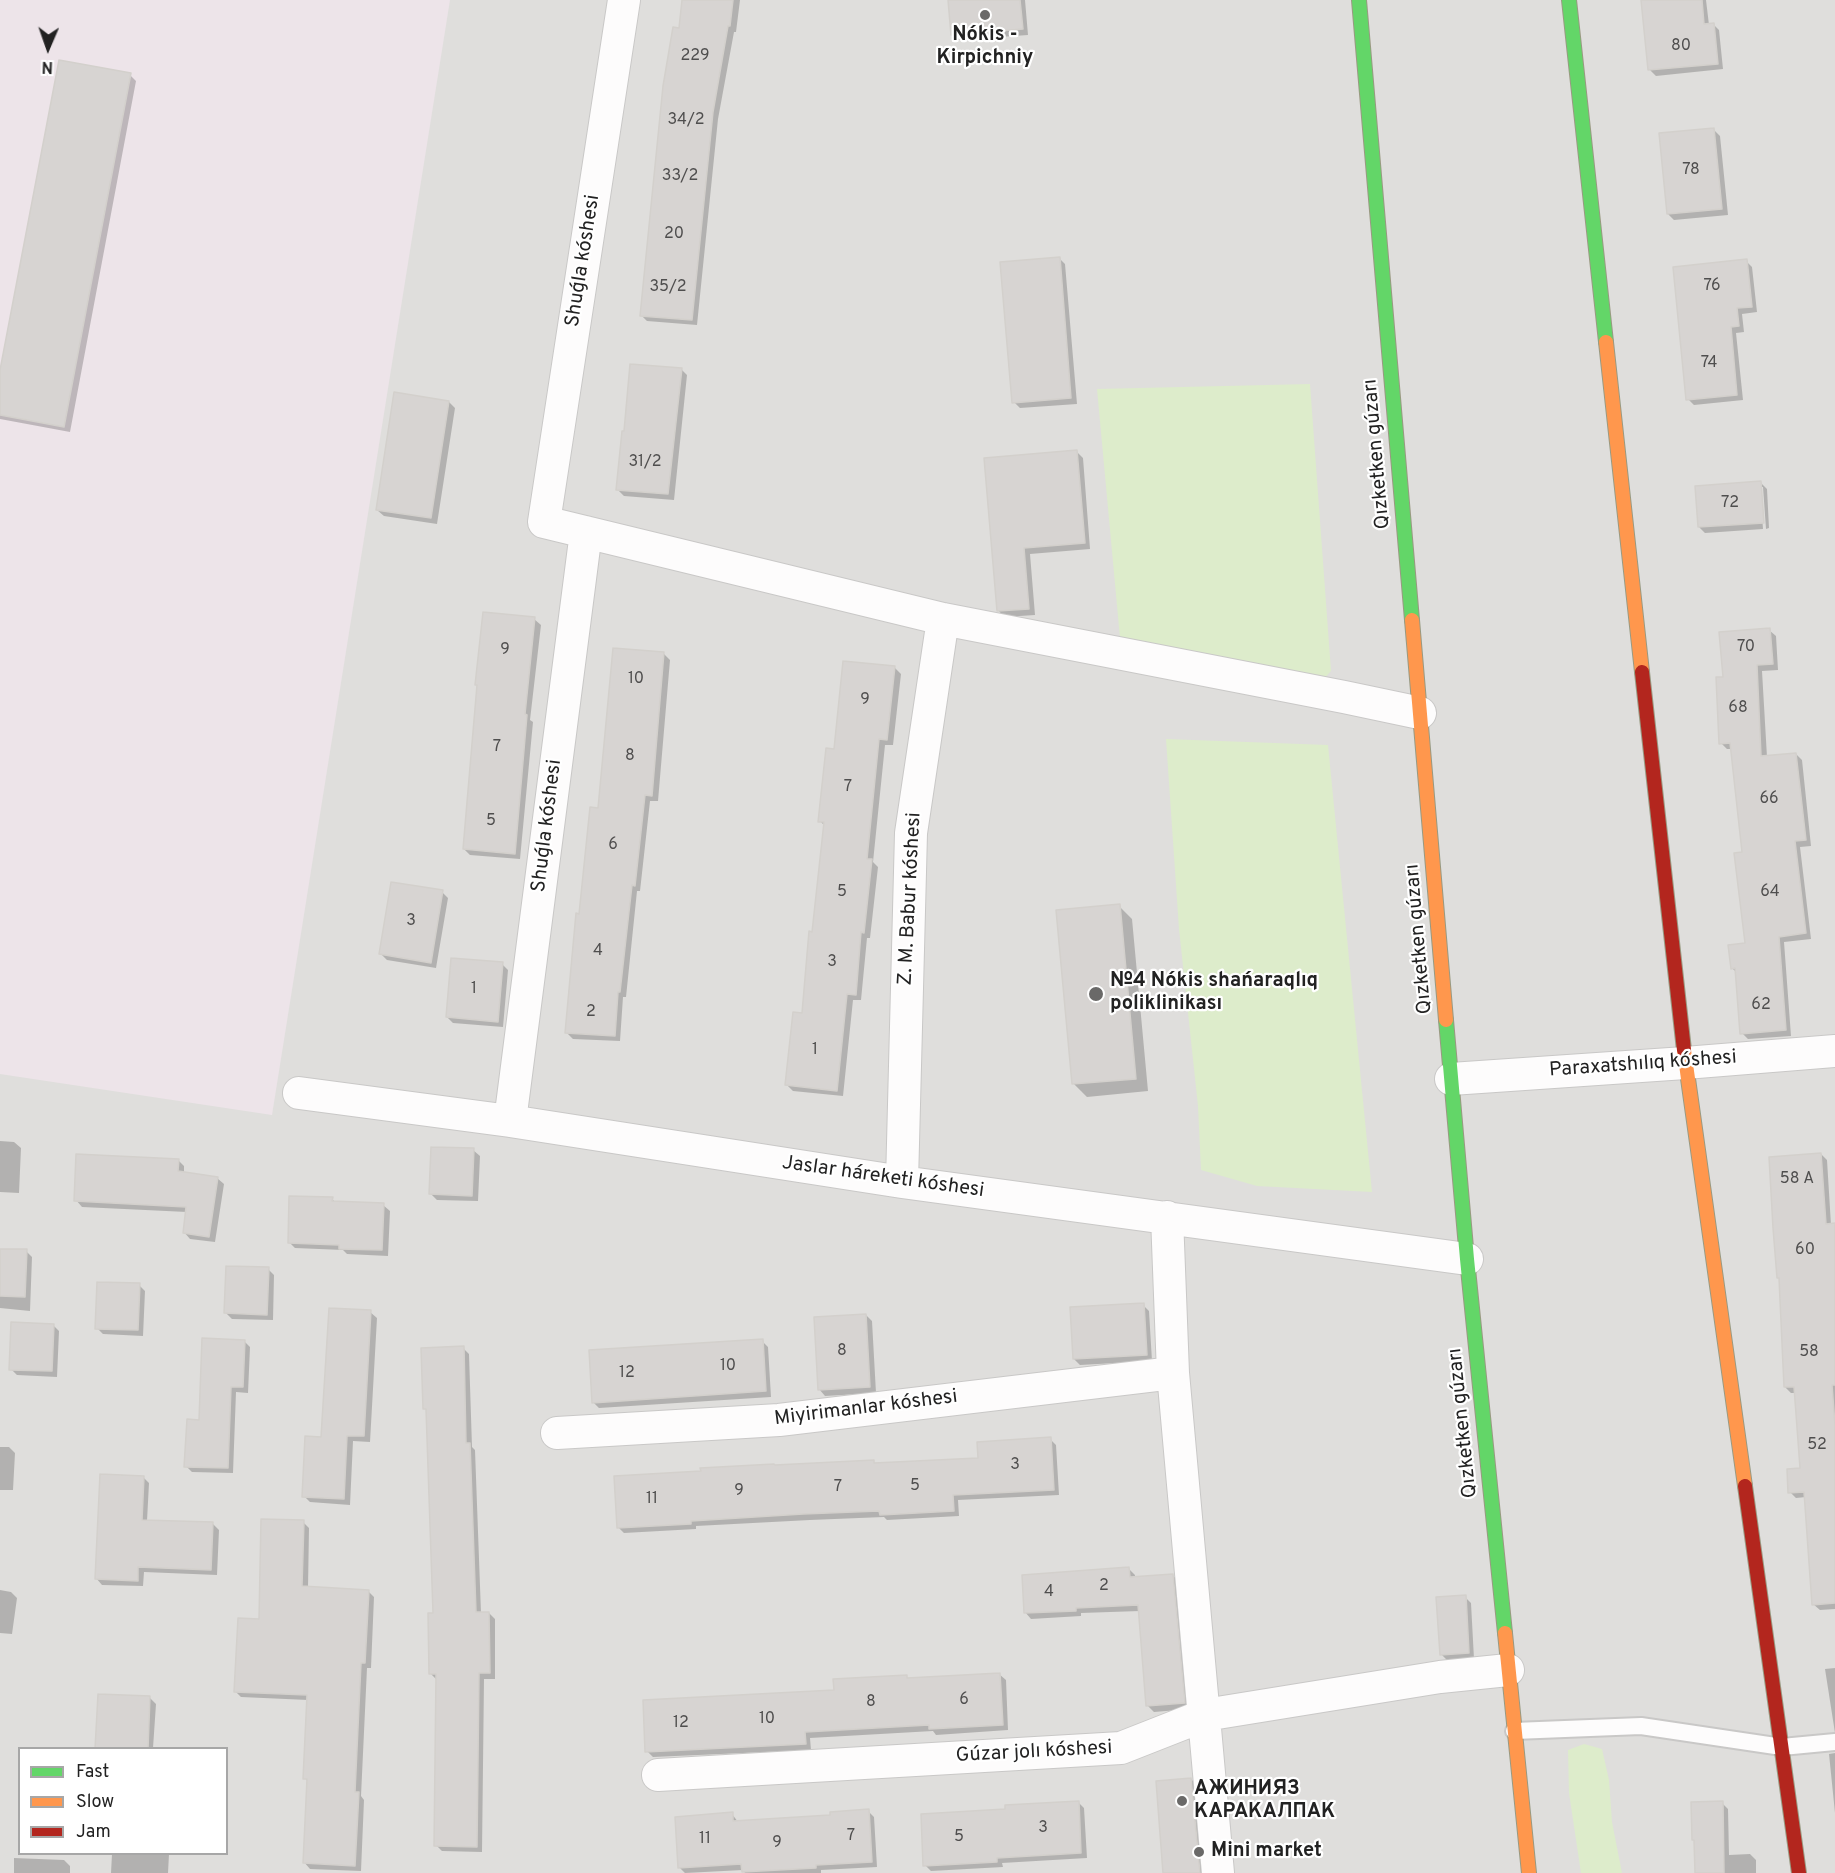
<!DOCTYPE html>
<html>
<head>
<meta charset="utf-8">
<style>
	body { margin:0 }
	#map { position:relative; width:1835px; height:1873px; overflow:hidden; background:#f0eeeb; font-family:Overpass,sans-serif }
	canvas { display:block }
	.legend { position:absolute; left:18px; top:1747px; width:210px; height:108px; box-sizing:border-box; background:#fff; border:2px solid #a7a7a7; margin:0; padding:8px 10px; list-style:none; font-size:18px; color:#222 }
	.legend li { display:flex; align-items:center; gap:12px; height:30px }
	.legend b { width:30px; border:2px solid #a7a7a7 }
	.north { position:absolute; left:18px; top:18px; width:60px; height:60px; -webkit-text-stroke:4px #fff; paint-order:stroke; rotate:182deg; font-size:16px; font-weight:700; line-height:24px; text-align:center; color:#222 }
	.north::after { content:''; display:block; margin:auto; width:21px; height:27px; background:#222; clip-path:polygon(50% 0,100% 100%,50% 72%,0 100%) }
</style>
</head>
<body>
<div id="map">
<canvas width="1835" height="1873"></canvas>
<ul class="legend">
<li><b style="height:8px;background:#63d668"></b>Fast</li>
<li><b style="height:8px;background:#ff974d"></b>Slow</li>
<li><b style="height:8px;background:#b3261e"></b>Jam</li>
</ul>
<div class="north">N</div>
</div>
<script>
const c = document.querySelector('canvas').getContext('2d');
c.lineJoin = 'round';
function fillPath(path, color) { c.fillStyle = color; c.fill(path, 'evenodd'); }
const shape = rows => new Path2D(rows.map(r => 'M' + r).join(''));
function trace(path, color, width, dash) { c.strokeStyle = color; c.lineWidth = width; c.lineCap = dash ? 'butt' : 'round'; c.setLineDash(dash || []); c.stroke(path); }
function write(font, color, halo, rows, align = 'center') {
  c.font = font + ' Overpass,sans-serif'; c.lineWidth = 4.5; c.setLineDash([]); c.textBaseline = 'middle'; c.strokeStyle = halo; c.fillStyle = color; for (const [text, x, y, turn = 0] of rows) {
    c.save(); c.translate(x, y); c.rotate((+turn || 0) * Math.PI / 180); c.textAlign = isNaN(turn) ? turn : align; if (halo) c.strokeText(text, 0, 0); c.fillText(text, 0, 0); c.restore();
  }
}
fillPath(shape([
	[0,0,1835,0,1835,1873,0,1873],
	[20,1748,226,1748,226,1854,20,1854]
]), '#dfdedc');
fillPath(shape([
	[0,0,450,0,272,1115,0,1074]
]), '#ede4e9');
fillPath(shape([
	[1310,384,1331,671,1322,681,1120,638,1097,389],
	[1166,739,1328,745,1372,1192,1257,1186,1201,1170,1198,1106,1179,929],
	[1584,1744,1602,1749,1609,1780,1612,1822,1622,1873,1581,1873,1569,1793,1568,1750]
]), '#ddeccb');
fillPath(shape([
	[683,0,740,0,736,32,734,32,718,119,697,325,647,321,641,315],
	[949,0,1025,0,1028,35,958,40,952,34],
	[1642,0,1706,0,1709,25,1713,24,1719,30,1723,69,1656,76,1650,70],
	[130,75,136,81,70,432,0,419,0,378],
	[1714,130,1720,136,1728,215,1674,220,1668,214],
	[1059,258,1065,264,1077,404,1020,408,1014,402],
	[1746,261,1752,267,1757,312,1742,314,1744,332,1736,333,1743,400,1694,405,1688,399],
	[681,369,687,375,674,500,624,496,618,490],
	[449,402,455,408,437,524,384,516,377,510],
	[1077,452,1083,458,1090,549,1030,554,1035,615,1004,617,998,610,986,459],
	[1761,483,1767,489,1769,528,1766,529,1763,487,1760,487,1763,529,1705,533,1699,527],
	[534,619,541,625,530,720,533,722,520,859,470,855,464,849],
	[1769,630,1776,636,1778,670,1762,671,1767,757,1796,754,1802,760,1811,846,1800,847,1811,939,1784,942,1791,1036,1748,1039,1742,1033,1737,973,1732,968,1747,945,1743,853,1732,749,1727,749,1721,743,1724,679],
	[664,654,670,660,658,801,650,801,640,891,637,891,626,997,623,997,620,1041,573,1039,567,1033,581,915,600,809],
	[895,668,901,674,893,745,885,745,873,862,878,867,870,938,867,938,861,1000,853,1000,843,1096,793,1091,787,1085,803,1015,825,826,820,821,835,751],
	[442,892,448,898,436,968,387,960,381,954],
	[1119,906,1132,919,1148,1091,1087,1097,1074,1084],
	[502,964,508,970,503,1027,453,1023,447,1017],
	[0,1141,14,1142,21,1148,19,1193,0,1192],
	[473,1150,480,1156,478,1201,437,1200,431,1194],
	[1821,1154,1827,1160,1831,1225,1835,1225,1835,1609,1820,1610,1813,1604,1806,1497,1796,1498,1790,1492,1802,1469,1796,1393,1791,1393,1785,1387,1780,1279,1779,1278],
	[178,1160,184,1166,184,1173,217,1178,224,1184,215,1242,190,1239,184,1232,187,1212,82,1207,76,1200],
	[332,1199,336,1203,383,1205,390,1211,388,1256,347,1254,343,1250,295,1248,289,1242],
	[0,1250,26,1251,32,1257,30,1311,0,1308],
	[268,1269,274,1275,273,1320,232,1319,226,1313],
	[139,1285,145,1291,143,1336,103,1334,97,1328],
	[1143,1305,1149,1311,1152,1361,1080,1365,1074,1359],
	[370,1312,377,1318,370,1442,353,1441,350,1505,310,1502,304,1496,323,1438],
	[866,1315,872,1321,876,1393,825,1396,819,1389],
	[53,1325,59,1331,57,1377,17,1375,11,1369],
	[244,1341,250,1347,248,1393,236,1392,233,1473,192,1472,186,1466,200,1421],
	[762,1341,768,1347,771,1397,599,1408,593,1402],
	[463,1348,469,1354,472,1447,475,1450,481,1613,489,1613,495,1619,495,1679,484,1679,482,1852,442,1851,436,1845,437,1680,431,1674,435,1614,427,1411,425,1408],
	[1050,1439,1056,1445,1059,1495,958,1500,959,1516,887,1520,884,1517,810,1520,696,1526,696,1529,624,1533,618,1527,873,1461,876,1464,979,1459],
	[0,1447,9,1447,15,1453,13,1490,0,1490],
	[143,1477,149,1483,147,1521,213,1524,219,1530,217,1575,144,1572,143,1586,102,1585,96,1578],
	[303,1522,309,1528,308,1588,368,1591,374,1597,371,1668,367,1668,361,1796,364,1800,361,1871,310,1869,304,1862,308,1782,305,1778,308,1700,241,1697,235,1691,261,1621],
	[1129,1569,1135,1575,1135,1579,1172,1575,1179,1581,1190,1709,1154,1712,1148,1706,1140,1611,1081,1613,1081,1616,1031,1619,1025,1612],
	[0,1590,11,1592,17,1598,12,1634,0,1633],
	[1465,1597,1471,1603,1474,1659,1447,1660,1441,1654],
	[1835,1668,1835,1733,1825,1669],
	[999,1674,1006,1680,1008,1730,936,1735,933,1731,810,1738,811,1750,653,1757,647,1751,906,1676,909,1679],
	[150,1698,156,1704,153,1748,97,1748],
	[1835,1753,1835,1813,1829,1754],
	[1191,1779,1204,1792,1211,1873,1165,1873],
	[1078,1802,1084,1808,1087,1858,1002,1863,1003,1867,931,1871,925,1865,1006,1810],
	[1722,1803,1728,1809,1729,1855,1750,1854,1756,1860,1756,1873,1696,1873],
	[868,1811,874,1817,877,1867,821,1870,821,1873,745,1873,743,1870,685,1873,680,1868,732,1814,738,1822,832,1817],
	[112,1854,169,1854,168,1873,111,1873],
	[14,1858,64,1860,70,1866,70,1873,14,1873]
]), '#0003');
const building = shape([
	[682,0,733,0,730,26,728,26,713,112,692,320,640,316,663,86,673,27,679,28,682,0],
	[948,0,1020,0,1023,29,951,35,948,0],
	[1641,0,1702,0,1704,24,1714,23,1718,64,1648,70,1641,0],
	[59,60,131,73,64,427,0,415,0,370,59,60],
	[1714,128,1722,209,1667,214,1659,133,1714,128],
	[1060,257,1071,398,1012,403,1000,262,1060,257],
	[1747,259,1752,307,1737,308,1739,326,1731,327,1737,395,1686,400,1673,267,1747,259],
	[630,364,682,368,668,494,616,490,622,431,624,431,630,364],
	[394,392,449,401,431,518,376,510,394,392],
	[1077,450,1085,543,1024,548,1029,609,997,611,984,458,1077,450],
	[1761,481,1764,523,1698,527,1695,486,1761,481],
	[483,612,535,617,525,714,527,715,515,854,463,849,477,685,475,685,483,612],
	[1770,628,1773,664,1757,665,1761,756,1796,753,1806,840,1795,841,1806,933,1779,937,1786,1030,1740,1034,1735,968,1731,969,1728,945,1745,943,1734,853,1742,852,1730,743,1719,744,1716,677,1723,677,1719,632,1770,628],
	[613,648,664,652,652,796,645,795,635,886,632,885,620,992,618,992,615,1036,565,1033,576,913,579,914,590,807,598,808,613,648],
	[843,661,895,666,887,740,879,739,867,859,872,859,864,933,861,932,856,995,847,994,837,1091,785,1085,793,1012,802,1013,809,931,812,932,824,822,818,822,826,748,834,749,843,661],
	[391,882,443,890,431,963,379,954,391,882],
	[1120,904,1136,1079,1072,1084,1056,910,1120,904],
	[451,958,503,962,498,1022,446,1017,451,958],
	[431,1147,474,1148,472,1196,429,1194,431,1147],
	[1821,1153,1826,1224,1835,1223,1835,1385,1832,1385,1835,1425,1835,1603,1812,1605,1804,1492,1788,1493,1787,1469,1800,1468,1794,1387,1784,1387,1779,1278,1777,1278,1773,1228,1769,1157,1821,1153],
	[76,1154,179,1159,178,1171,218,1177,209,1237,183,1233,186,1207,74,1201,76,1154],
	[289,1196,333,1197,332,1201,384,1203,382,1250,339,1249,339,1245,288,1243,289,1196],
	[0,1249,27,1249,25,1297,0,1296,0,1249],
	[226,1266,269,1267,267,1315,224,1313,226,1266],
	[97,1282,140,1283,138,1330,95,1329,97,1282],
	[1144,1303,1147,1355,1073,1359,1070,1307,1144,1303],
	[329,1308,371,1310,364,1436,347,1436,344,1499,302,1497,305,1436,321,1437,329,1308],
	[866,1314,870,1387,818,1390,814,1317,866,1314],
	[11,1322,54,1324,52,1371,9,1370,11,1322],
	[202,1338,245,1340,243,1387,231,1387,228,1468,184,1467,187,1419,199,1420,202,1338],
	[763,1339,766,1391,592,1403,589,1350,763,1339],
	[464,1346,466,1443,470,1443,476,1612,489,1612,490,1673,479,1673,477,1847,434,1846,436,1674,429,1674,428,1613,433,1613,426,1409,423,1409,421,1348,464,1346],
	[1051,1437,1054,1490,953,1495,954,1511,880,1515,879,1511,803,1514,691,1521,691,1524,617,1528,614,1476,701,1471,700,1468,774,1464,775,1465,874,1460,874,1463,978,1458,977,1442,1051,1437],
	[100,1474,144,1476,142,1520,213,1522,211,1570,138,1567,138,1581,95,1579,100,1474],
	[261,1519,304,1520,302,1586,369,1590,365,1663,361,1663,355,1792,359,1792,355,1866,303,1863,307,1779,303,1779,307,1695,234,1692,238,1618,259,1619,261,1519],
	[1129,1567,1130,1577,1173,1574,1185,1703,1146,1706,1138,1605,1076,1608,1076,1611,1024,1613,1022,1575,1129,1567],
	[1466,1595,1469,1653,1440,1655,1436,1597,1466,1595],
	[1000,1673,1003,1725,929,1729,929,1725,805,1732,806,1744,645,1752,643,1700,834,1690,833,1679,907,1675,907,1678,1000,1673],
	[98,1694,150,1696,148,1749,95,1749,98,1694],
	[1191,1778,1200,1873,1163,1873,1156,1781,1191,1778],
	[1079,1801,1081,1853,997,1858,997,1862,923,1866,921,1814,1005,1809,1005,1805,1079,1801],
	[1723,1801,1724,1873,1695,1873,1694,1840,1692,1840,1691,1802,1723,1801],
	[869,1809,872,1862,816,1865,816,1868,742,1872,741,1864,678,1868,675,1817,733,1812,733,1821,830,1815,830,1812,869,1809]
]);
fillPath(building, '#d7d4d2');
trace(building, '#d3d0cc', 1.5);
const lane = shape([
	[1514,1731,1641,1726,1782,1747,1835,1742]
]);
const street = shape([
	[624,0,544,522,943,619,1344,697,1420,713],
	[1451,1079,1685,1063,1835,1051],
	[299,1093,510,1121,902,1182,1467,1259],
	[510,1121,586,532],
	[902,1182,911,833,943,619],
	[1167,1217,1173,1373,1218,1873],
	[557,1433,779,1420,1173,1373],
	[658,1775,1121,1748,1205,1715,1440,1677,1508,1670]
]);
const fast = shape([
	[1359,0,1412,620],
	[1569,0,1606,342],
	[1446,1020,1467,1259,1505,1633]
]);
const slow = shape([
	[1606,342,1642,672],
	[1412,620,1446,1020],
	[1684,1050,1745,1486],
	[1505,1633,1529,1873]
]);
const jam = shape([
	[1642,672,1684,1050],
	[1745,1486,1799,1873]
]);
trace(lane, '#c9c8c7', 20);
trace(street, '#c9c8c7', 34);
trace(fast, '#999a82', 16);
trace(slow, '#999a82', 16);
trace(jam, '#999a82', 16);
trace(lane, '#fdfcfc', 16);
trace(street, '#fdfcfc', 32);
trace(fast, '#63d668', 14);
trace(slow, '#ff974d', 14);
trace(jam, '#b3261e', 14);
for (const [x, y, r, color] of [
	[985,15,6,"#6a6968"],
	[1096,994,8,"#6a6968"],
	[1182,1801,6,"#6a6968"],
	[1199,1852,6,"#6a6968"]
]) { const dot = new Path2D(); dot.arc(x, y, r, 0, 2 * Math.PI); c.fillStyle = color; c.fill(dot); trace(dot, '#fff', 2); }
write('16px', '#4f4e4e', null, [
	["80",1681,47],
	["229",695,57],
	["34/2",686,121],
	["78",1691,171],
	["33/2",680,177],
	["20",674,235],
	["76",1712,287],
	["35/2",668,288],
	["74",1709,364],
	["31/2",645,463],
	["72",1730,504],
	["70",1746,648],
	["9",505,651],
	["10",636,680],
	["9",865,701],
	["68",1738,709],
	["7",497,748],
	["8",630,757],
	["7",848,788],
	["66",1769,800],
	["5",491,822],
	["6",613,846],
	["5",842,893],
	["64",1770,893],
	["3",411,922],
	["4",598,952],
	["3",832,963],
	["1",474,990],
	["62",1761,1006],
	["2",591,1013],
	["1",815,1051],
	["58 А",1797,1180],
	["60",1805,1251],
	["8",842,1352],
	["58",1809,1353],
	["10",728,1367],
	["12",627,1374],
	["52",1817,1446],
	["3",1015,1466],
	["5",915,1487],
	["7",838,1488],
	["9",739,1492],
	["11",652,1500],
	["2",1104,1587],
	["4",1049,1593],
	["6",964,1701],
	["8",871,1703],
	["10",767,1720],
	["12",681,1724],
	["3",1043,1829],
	["7",851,1837],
	["5",959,1838],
	["11",705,1840],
	["9",777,1844]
]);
write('bold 20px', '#222', '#fff', [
	["Nókis -",985,36,"center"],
	["Kirpichniy",985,59,"center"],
	["№4 Nókis shańaraqlıq",1110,982],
	["poliklinikası",1110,1005],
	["АЖИНИЯЗ",1194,1790],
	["КАРАКАЛПАК",1194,1813],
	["Mini market",1211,1852]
], 'left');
write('20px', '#222', '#fff', [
	["Shuǵla kóshesi",584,261,-81],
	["Qızketken gúzarı",1378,454,-95],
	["Shuǵla kóshesi",548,826,-83],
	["Z. M. Babur kóshesi",911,899,-87],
	["Qızketken gúzarı",1420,939,-95],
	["Paraxatshılıq kóshesi",1643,1065,-4],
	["Jaslar háreketi kóshesi",883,1178,8],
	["Miyirimanlar kóshesi",866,1409,-7],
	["Qızketken gúzarı",1464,1423,-96],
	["Gúzar jolı kóshesi",1034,1753,-3]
]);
</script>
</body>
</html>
